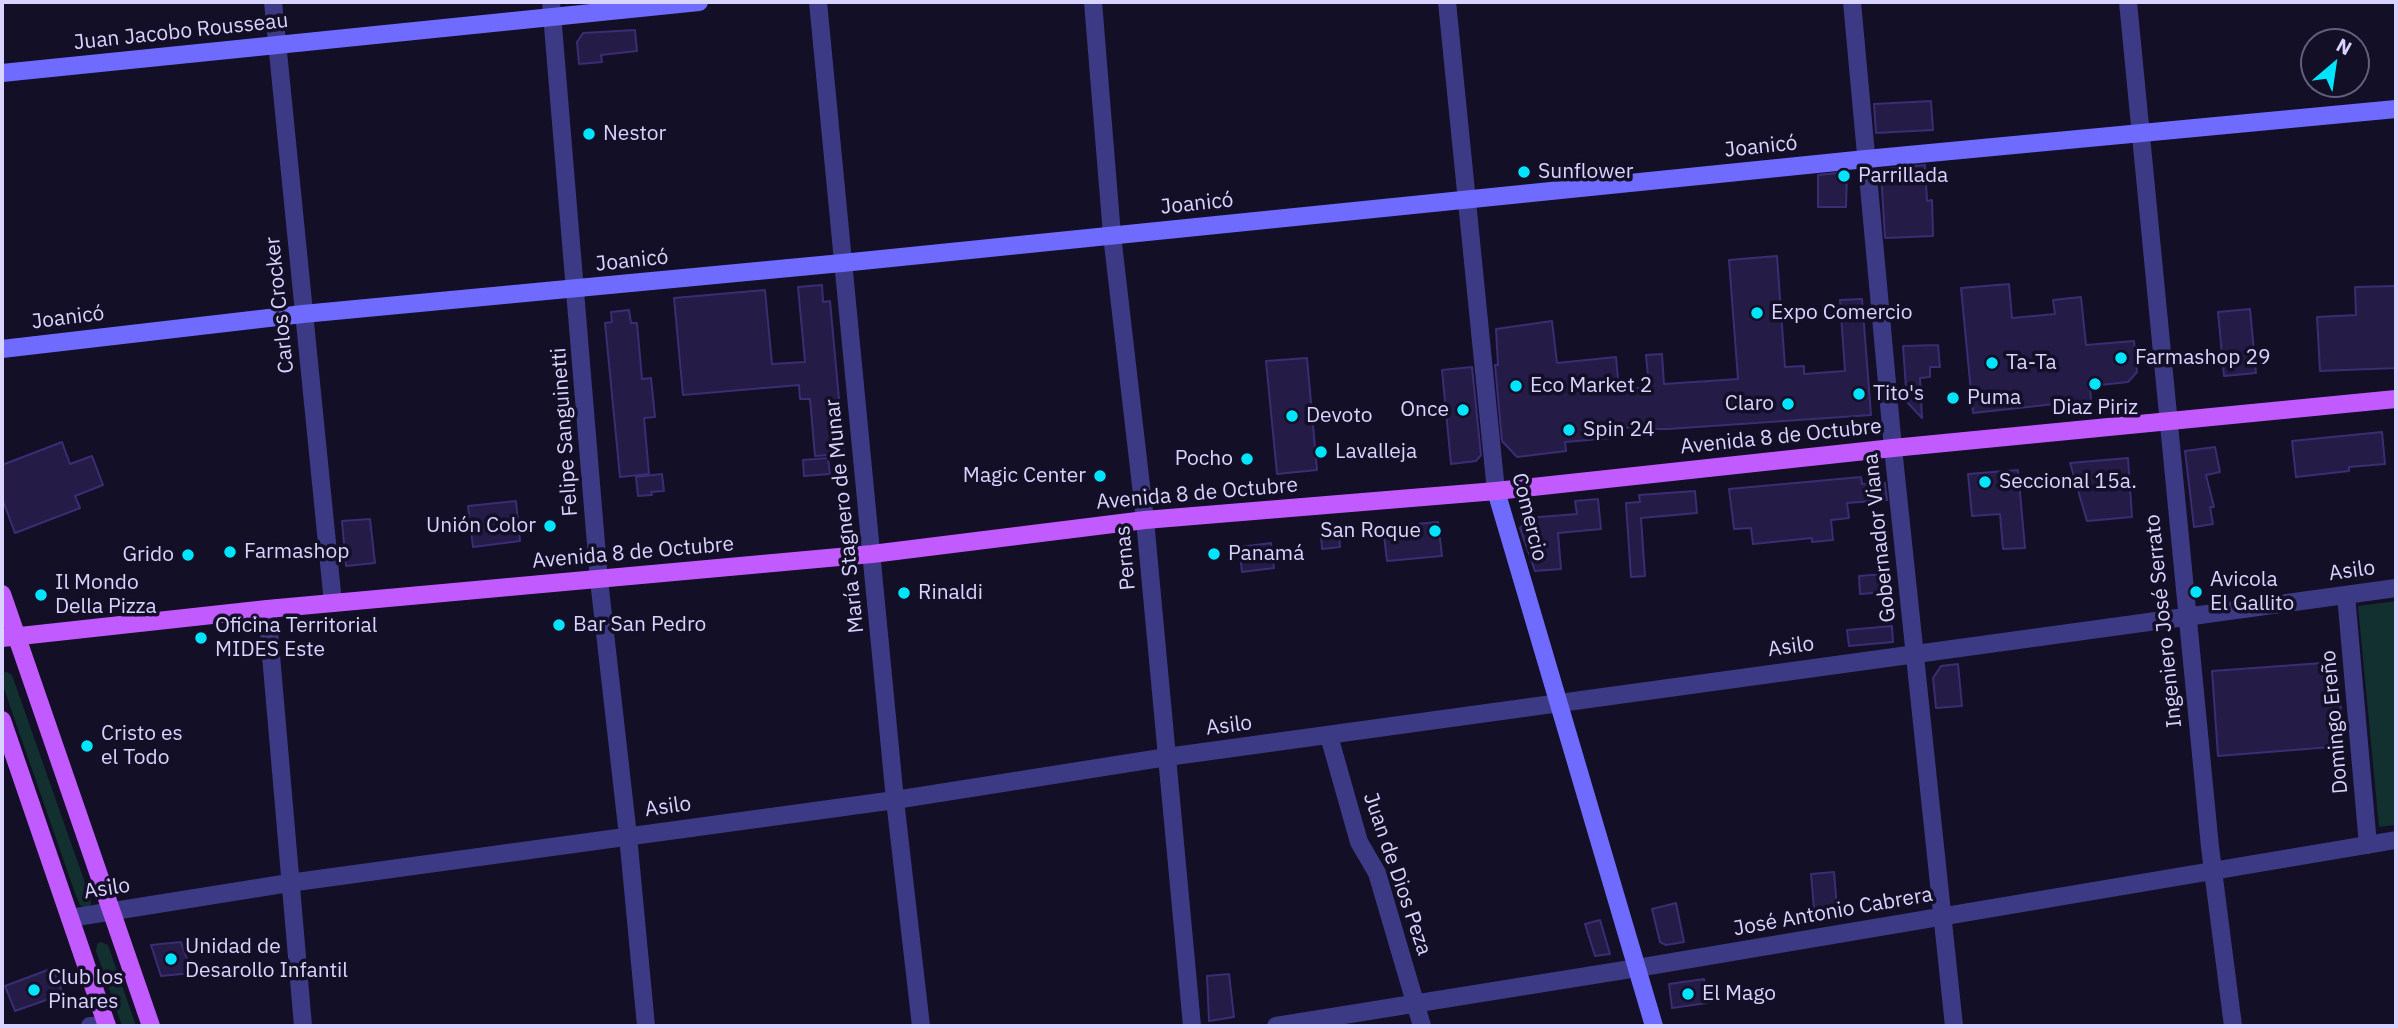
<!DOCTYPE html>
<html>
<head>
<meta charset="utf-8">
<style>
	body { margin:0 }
	#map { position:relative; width:2398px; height:1028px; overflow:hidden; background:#130f26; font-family:"IBM Plex Sans",sans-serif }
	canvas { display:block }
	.frame { position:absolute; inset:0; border:4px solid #d9d4ff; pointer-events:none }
	.north { position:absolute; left:2300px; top:28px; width:70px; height:70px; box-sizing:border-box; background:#130f26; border:2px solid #625e7d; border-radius:50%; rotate:29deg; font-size:19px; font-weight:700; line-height:28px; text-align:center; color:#d9d4ff }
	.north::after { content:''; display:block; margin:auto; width:24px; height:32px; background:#00e5ff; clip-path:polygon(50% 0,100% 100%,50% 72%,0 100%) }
</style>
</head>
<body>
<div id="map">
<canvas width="2398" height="1028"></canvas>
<div class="frame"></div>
<div class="north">N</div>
</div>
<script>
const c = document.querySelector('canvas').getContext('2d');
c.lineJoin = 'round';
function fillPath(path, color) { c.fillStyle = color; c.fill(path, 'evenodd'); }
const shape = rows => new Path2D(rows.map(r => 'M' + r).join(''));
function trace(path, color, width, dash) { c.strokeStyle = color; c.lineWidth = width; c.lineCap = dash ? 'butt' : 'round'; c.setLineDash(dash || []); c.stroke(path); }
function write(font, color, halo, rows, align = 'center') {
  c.font = font + ' "IBM Plex Sans",sans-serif'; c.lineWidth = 7; c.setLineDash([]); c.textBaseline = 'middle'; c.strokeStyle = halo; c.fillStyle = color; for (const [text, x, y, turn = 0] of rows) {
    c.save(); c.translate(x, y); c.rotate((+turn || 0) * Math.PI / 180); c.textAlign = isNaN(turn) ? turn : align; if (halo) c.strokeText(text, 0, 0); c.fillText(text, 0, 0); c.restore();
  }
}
fillPath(shape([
	[2396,601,2396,825,2379,827,2358,606],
	[7,672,12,675,91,900,91,904,88,909,80,905,75,893,2,683,2,673],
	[101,942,108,945,136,1026,122,1026,96,951,97,944]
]), '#12302f');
const building = shape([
	[635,30,637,51,601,55,602,62,579,64,577,42,583,33,635,30],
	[1931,101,1933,130,1876,133,1874,104,1931,101],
	[1925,165,1927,201,1932,200,1933,236,1885,238,1881,173,1884,169,1925,165],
	[1837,173,1847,173,1846,207,1818,207,1818,175,1837,173],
	[1777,256,1785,367,1804,366,1804,374,1845,371,1840,300,1862,299,1871,415,1668,429,1652,429,1652,425,1623,428,1624,437,1565,442,1566,451,1517,457,1502,441,1495,365,1498,365,1496,329,1552,321,1557,363,1616,357,1619,390,1649,387,1646,355,1662,354,1664,384,1738,379,1729,260,1777,256],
	[2009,284,2012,318,2055,314,2053,300,2081,297,2086,345,2134,341,2137,372,2128,382,2090,386,2091,400,1973,413,1961,288,2009,284],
	[822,285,823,302,830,301,844,454,815,456,810,399,800,399,799,385,683,395,674,298,765,290,772,364,805,362,798,287,822,285],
	[2396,286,2396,368,2320,371,2317,317,2356,315,2355,287,2396,286],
	[2250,309,2256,373,2224,376,2218,312,2250,309],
	[629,310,631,323,637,323,642,379,651,378,655,417,644,418,649,474,620,477,605,323,612,322,611,312,629,310],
	[1938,345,1940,367,1930,367,1930,377,1920,378,1922,418,1907,402,1903,346,1938,345],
	[1307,358,1317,470,1277,474,1266,361,1307,358],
	[1472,367,1481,455,1476,461,1451,464,1442,370,1472,367],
	[2382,432,2385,464,2349,467,2349,471,2296,477,2292,441,2382,432],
	[62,442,70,464,92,456,103,485,75,496,80,508,15,533,2,498,2,465,62,442],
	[2215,447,2220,472,2206,475,2214,507,2210,507,2213,524,2194,527,2185,451,2215,447],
	[828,458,830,474,804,476,803,460,828,458],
	[2128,458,2132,517,2087,521,2070,463,2128,458],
	[2018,470,2025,548,2003,549,2000,514,1972,516,1968,474,2018,470],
	[662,474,664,491,651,492,652,495,638,496,636,477,662,474],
	[1861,477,1862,484,1885,483,1887,500,1847,503,1849,518,1831,520,1833,540,1812,542,1812,538,1753,544,1751,528,1734,529,1729,489,1861,477],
	[1695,491,1697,513,1641,518,1645,576,1631,577,1626,503,1640,502,1639,495,1695,491],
	[1598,499,1601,529,1558,533,1561,569,1535,571,1520,528,1527,518,1577,514,1575,501,1598,499],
	[516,501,520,541,473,547,468,506,516,501],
	[370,519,375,563,346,566,342,521,370,519],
	[1438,522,1442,556,1387,561,1383,527,1438,522],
	[1339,533,1340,547,1322,549,1321,535,1339,533],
	[1271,543,1274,568,1242,572,1239,547,1271,543],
	[1885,574,1886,592,1860,594,1859,576,1885,574],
	[1892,626,1893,642,1849,646,1847,630,1892,626],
	[2337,662,2344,746,2218,756,2212,671,2337,662],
	[1958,664,1962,706,1936,708,1933,678,1941,666,1958,664],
	[1834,872,1837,908,1814,909,1811,874,1834,872],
	[1676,903,1684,942,1666,945,1660,942,1652,909,1676,903],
	[1600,920,1610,954,1595,956,1585,924,1600,920],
	[181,942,192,973,161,976,151,945,181,942],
	[53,968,63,994,15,1011,5,986,53,968],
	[1229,974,1234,1017,1209,1021,1207,976,1229,974],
	[1704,979,1707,1003,1672,1008,1669,984,1704,979]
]);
fillPath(building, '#241b47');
trace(building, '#3b2d73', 2);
trace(shape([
	[273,2,333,603],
	[551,2,599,580,628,836,646,1026],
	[818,2,895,800,921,1026],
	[1093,2,1112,235,1145,520,1192,1026],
	[1447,2,1496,491],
	[1852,2,1893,448,1954,1026],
	[2128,2,2210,847,2233,1026],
	[2346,595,2368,845],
	[267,609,303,1026],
	[1329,736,1359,842,1377,873,1422,1026],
	[70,918,289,883,895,800,1167,757,2396,588],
	[90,1026,107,1025],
	[1276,1026,1637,968,2396,840]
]), '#3d3a85', 18);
trace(shape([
	[2,73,699,2],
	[2,349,303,314,842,263,1866,159,2396,109],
	[1496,491,1654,1026]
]), '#6f6bff', 18);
trace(shape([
	[2,594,151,1026],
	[2,638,267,609,872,554,1145,520,1496,491,1893,448,2396,399],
	[2,720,107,1026]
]), '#c25bff', 18);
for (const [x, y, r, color] of [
	[589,134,7,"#00e5ff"],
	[1524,172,7,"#00e5ff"],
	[1844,176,7,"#00e5ff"],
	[1757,313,7,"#00e5ff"],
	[2121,358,7,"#00e5ff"],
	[1992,363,7,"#00e5ff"],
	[2095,384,7,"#00e5ff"],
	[1516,386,7,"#00e5ff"],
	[1859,394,7,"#00e5ff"],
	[1953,398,7,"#00e5ff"],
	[1788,404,7,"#00e5ff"],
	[1463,410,7,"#00e5ff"],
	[1292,416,7,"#00e5ff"],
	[1569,430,7,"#00e5ff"],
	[1321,452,7,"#00e5ff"],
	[1247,459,7,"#00e5ff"],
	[1100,476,7,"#00e5ff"],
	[1985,482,7,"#00e5ff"],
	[550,526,7,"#00e5ff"],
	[1435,531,7,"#00e5ff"],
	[230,552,7,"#00e5ff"],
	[1214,554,7,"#00e5ff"],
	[188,555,7,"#00e5ff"],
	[2196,592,7,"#00e5ff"],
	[904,593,7,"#00e5ff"],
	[41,595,7,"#00e5ff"],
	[559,625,7,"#00e5ff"],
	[201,638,7,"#00e5ff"],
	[87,746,7,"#00e5ff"],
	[171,959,7,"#00e5ff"],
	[34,990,7,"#00e5ff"],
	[1688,994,7,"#00e5ff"]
]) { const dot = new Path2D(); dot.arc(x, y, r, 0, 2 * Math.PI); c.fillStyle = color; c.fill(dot); trace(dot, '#130f26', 2.5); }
write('21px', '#d9d4ff', '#130f26', [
	["Juan Jacobo Rousseau",181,32,-6],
	["Joanicó",1761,147,-6],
	["Joanicó",1197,204,-6],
	["Joanicó",632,261,-6],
	["Carlos Crocker",280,305,-96],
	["Joanicó",68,318,-7],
	["Felipe Sanguinetti",565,432,-94],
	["Avenida 8 de Octubre",1781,437,-6],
	["Avenida 8 de Octubre",1197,494,-5],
	["María Stagnero de Munar",845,516,-96],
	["Comercio",1529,517,76],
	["Gobernador Viana",1880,538,-96],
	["Avenida 8 de Octubre",633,553,-5],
	["Pernas",1126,558,-95],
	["Asilo",2352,571,-8],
	["Ingeniero José Serrato",2164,621,-96],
	["Asilo",1791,647,-8],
	["Domingo Ereño",2335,722,-95],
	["Asilo",1229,726,-7],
	["Asilo",668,807,-8],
	["Juan de Dios Peza",1397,874,71],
	["Asilo",107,889,-9],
	["José Antonio Cabrera",1833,912,-10]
]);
write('21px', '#d9d4ff', '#130f26', [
	["Nestor",603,134],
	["Sunflower",1538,172],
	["Parrillada",1858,176],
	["Expo Comercio",1771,313],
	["Farmashop 29",2135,358],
	["Ta-Ta",2006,363],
	["Eco Market 2",1530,386],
	["Tito's",1873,394],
	["Puma",1967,398],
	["Claro",1774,404,"right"],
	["Diaz Piriz",2095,408,"center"],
	["Once",1449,410,"right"],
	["Devoto",1306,416],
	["Spin 24",1583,430],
	["Lavalleja",1335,452],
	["Pocho",1233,459,"right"],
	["Magic Center",1086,476,"right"],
	["Seccional 15a.",1999,482],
	["Unión Color",536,526,"right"],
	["San Roque",1421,531,"right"],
	["Farmashop",244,552],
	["Panamá",1228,554],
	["Grido",174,555,"right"],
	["Avicola",2210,580],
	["El Gallito",2210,604],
	["Il Mondo",55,583],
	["Della Pizza",55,607],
	["Rinaldi",918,593],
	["Bar San Pedro",573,625],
	["Oficina Territorial",215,626],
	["MIDES Este",215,650],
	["Cristo es",101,734],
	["el Todo",101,758],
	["Unidad de",185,947],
	["Desarollo Infantil",185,971],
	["Club los",48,978],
	["Pinares",48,1002],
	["El Mago",1702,994]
], 'left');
</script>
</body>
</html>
